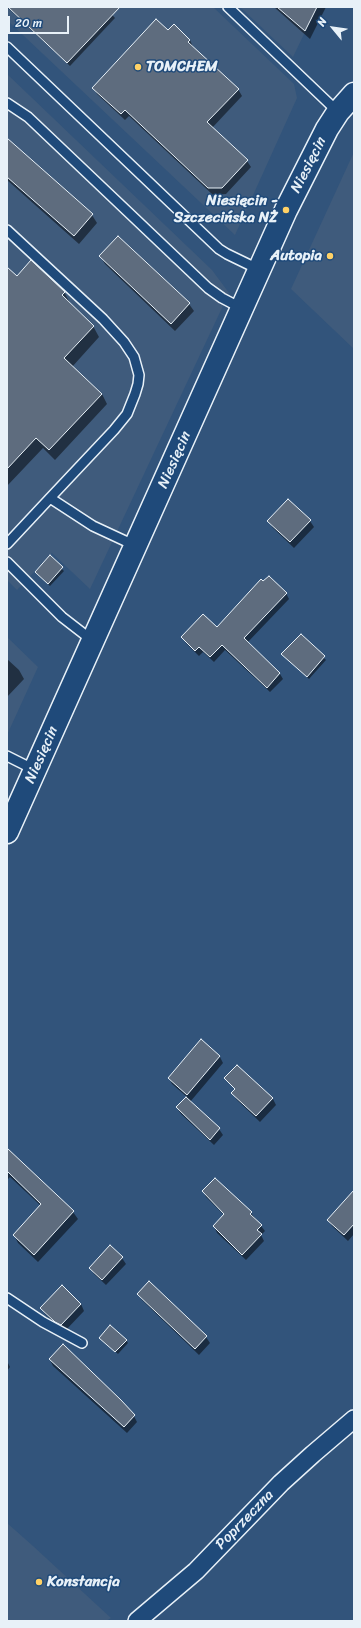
<!DOCTYPE html>
<html>
<head>
<meta charset="utf-8">
<style>
	body { margin:0 }
	#map { position:relative; width:361px; height:1628px; overflow:hidden; background:#32547b; font-family:Sriracha,sans-serif }
	canvas { display:block }
	.frame { position:absolute; inset:0; border:8px solid #e8f1f8; pointer-events:none }
	.north { position:absolute; left:313px; top:8px; width:40px; height:40px; -webkit-text-stroke:3px #1f4a7a; paint-order:stroke; rotate:299deg; font-size:11px; font-weight:700; line-height:16px; text-align:center; color:#e8f1f8 }
	.north::after { content:''; display:block; margin:auto; width:14px; height:18px; background:#e8f1f8; clip-path:polygon(50% 0,100% 100%,50% 72%,0 100%) }
	.scale { position:absolute; left:8px; top:16px; width:61px; height:18px; box-sizing:border-box; border:2px solid #e8f1f8; border-top:0; padding-left:5px; font-size:12px; line-height:14px; white-space:nowrap; color:#e8f1f8; -webkit-text-stroke:3px #1f4a7a; paint-order:stroke }
</style>
</head>
<body>
<div id="map">
<canvas width="361" height="1628"></canvas>
<div class="frame"></div>
<div class="north">N</div>
<div class="scale">20 m</div>
</div>
<script>
const c = document.querySelector('canvas').getContext('2d');
c.lineJoin = 'round';
function fillPath(path, color) { c.fillStyle = color; c.fill(path, 'evenodd'); }
const shape = rows => new Path2D(rows.map(r => 'M' + r).join(''));
function trace(path, color, width, dash) { c.strokeStyle = color; c.lineWidth = width; c.lineCap = dash ? 'butt' : 'round'; c.setLineDash(dash || []); c.stroke(path); }
function write(font, color, halo, rows, align = 'center') {
  c.font = font + ' Sriracha,sans-serif'; c.lineWidth = 3; c.setLineDash([]); c.textBaseline = 'middle'; c.strokeStyle = halo; c.fillStyle = color; for (const [text, x, y, turn = 0] of rows) {
    c.save(); c.translate(x, y); c.rotate((+turn || 0) * Math.PI / 180); c.textAlign = isNaN(turn) ? turn : align; if (halo) c.strokeText(text, 0, 0); c.fillText(text, 0, 0); c.restore();
  }
}
fillPath(shape([
	[7,7,213,7,294,84,297,98,235,235,7,20],
	[240,7,317,7,293,57],
	[7,74,212,270,229,293,90,589,52,553,17,590,7,580],
	[354,152,354,349,291,289],
	[7,637,38,667,7,735],
	[7,1523,33,1546,111,1618,106,1621,7,1621]
]), '#3f5b7c');
fillPath(shape([
	[7,7,105,7,115,18,70,66],
	[274,7,326,7,310,39],
	[168,32,190,40,193,47,192,48,238,89,242,96,212,128,247,161,251,167,226,194,213,195,129,116,125,120,97,94,94,88],
	[7,140,92,215,97,223,79,244,7,180],
	[100,256,189,304,194,311,175,331,105,264],
	[7,268,17,277,64,292,70,303,69,304,93,326,99,337,72,367,102,394,107,404,55,460,43,448,7,486],
	[288,500,310,521,314,527,294,548,272,527,269,521],
	[50,557,64,571,50,586,36,572],
	[286,593,289,599,247,643,280,674,283,679,270,692,225,650,214,662,203,652,199,656,186,643,183,638,217,628],
	[301,635,326,660,309,679,283,654],
	[7,659,19,670,24,679,7,697],
	[201,1041,220,1057,223,1063,190,1102,219,1129,223,1135,214,1145,181,1114,177,1108,187,1097,172,1084,169,1078],
	[237,1066,273,1099,276,1105,260,1122,236,1099,233,1093,235,1090,226,1078],
	[7,1149,73,1212,78,1219,38,1262,18,1243,14,1235,41,1206,10,1177,7,1180],
	[215,1179,251,1213,265,1231,261,1235,264,1241,246,1260,217,1233,214,1226,224,1215,206,1197,203,1191],
	[354,1192,354,1234,348,1241,332,1226,328,1220],
	[110,1246,122,1258,126,1264,106,1285,94,1274,90,1268],
	[149,1283,206,1337,210,1343,199,1355,142,1300,138,1294],
	[81,1304,84,1311,65,1331,60,1328,45,1314,42,1308],
	[100,1338,126,1340,128,1343,118,1354],
	[50,1360,134,1416,137,1422,127,1433,53,1366],
	[7,1361,10,1367,7,1371]
]), '#0007');
const building = shape([
	[8,7,120,7,67,63,8,7],
	[277,7,317,7,305,31,277,7],
	[156,19,168,30,174,24,190,40,188,42,239,89,207,122,248,160,222,188,208,188,125,110,121,114,92,88,156,19],
	[7,138,93,214,74,236,7,177,7,138],
	[118,236,190,303,171,324,99,256,118,236],
	[31,260,65,292,62,295,94,326,64,358,102,394,49,450,36,438,7,469,7,267,17,276,31,260],
	[288,499,311,520,290,542,267,521,288,499],
	[50,555,63,567,48,584,35,572,50,555],
	[269,576,287,593,244,638,280,673,267,688,222,645,210,657,199,647,195,651,181,637,203,614,217,627,261,579,263,581,269,576],
	[301,634,325,656,307,677,281,654,301,634],
	[201,1039,220,1056,187,1095,168,1078,201,1039],
	[237,1065,273,1098,256,1116,231,1093,235,1089,224,1078,237,1065],
	[186,1097,220,1128,210,1140,176,1107,186,1097],
	[7,1148,74,1211,34,1255,13,1235,41,1204,7,1171,7,1148],
	[215,1178,252,1212,250,1214,262,1225,257,1230,262,1234,242,1255,213,1226,224,1214,202,1191,215,1178],
	[354,1190,354,1224,344,1235,327,1220,354,1190],
	[110,1245,123,1257,102,1280,89,1268,110,1245],
	[149,1281,207,1336,195,1349,137,1294,149,1281],
	[62,1285,81,1304,61,1325,55,1322,40,1308,62,1285],
	[110,1325,127,1340,115,1352,99,1338,110,1325],
	[63,1344,121,1400,135,1415,124,1427,49,1359,63,1344]
]);
fillPath(building, '#5e6c7e');
trace(building, '#e8f1f8', 1);
const lane = shape([
	[228,7,338,112],
	[7,47,219,249,227,254,260,270],
	[7,103,28,117,208,288,222,298,241,308],
	[7,230,103,319,124,342,134,357,139,375,138,384,135,394,127,414,114,430,50,498,93,526,136,546],
	[7,544,50,498],
	[7,562,62,617,93,641],
	[7,756,35,770],
	[7,1298,43,1322,82,1343]
]);
const street = shape([
	[137,1621,196,1571,281,1483,313,1454,354,1419]
]);
const secondary = shape([
	[7,832,286,210,327,129,338,112,354,94]
]);
trace(lane, '#e8f1f8', 12);
trace(street, '#e8f1f8', 20);
trace(secondary, '#e8f1f8', 25);
trace(lane, '#1f4a7a', 9);
trace(street, '#1f4a7a', 17);
trace(secondary, '#1f4a7a', 22);
for (const [x, y, r, color] of [
	[138,67,4,"#ffd166"],
	[286,210,4,"#ffd166"],
	[330,256,4,"#ffd166"],
	[39,1582,4,"#ffd166"]
]) { const dot = new Path2D(); dot.arc(x, y, r, 0, 2 * Math.PI); c.fillStyle = color; c.fill(dot); trace(dot, '#1f4a7a', 1.5); }
write('bold 15px', '#e8f1f8', '#1f4a7a', [
	["TOMCHEM",146,67],
	["Niesięcin -",278,201,"right"],
	["Szczecińska NŻ",278,218,"right"],
	["Autopia",322,256,"right"],
	["Konstancja",47,1582]
], 'left');
write('15px', '#e8f1f8', '#1f4a7a', [
	["Niesięcin",309,165,-63],
	["Niesięcin",175,460,-66],
	["Niesięcin",42,755,-66],
	["Poprzeczna",245,1520,-46]
]);
</script>
</body>
</html>
